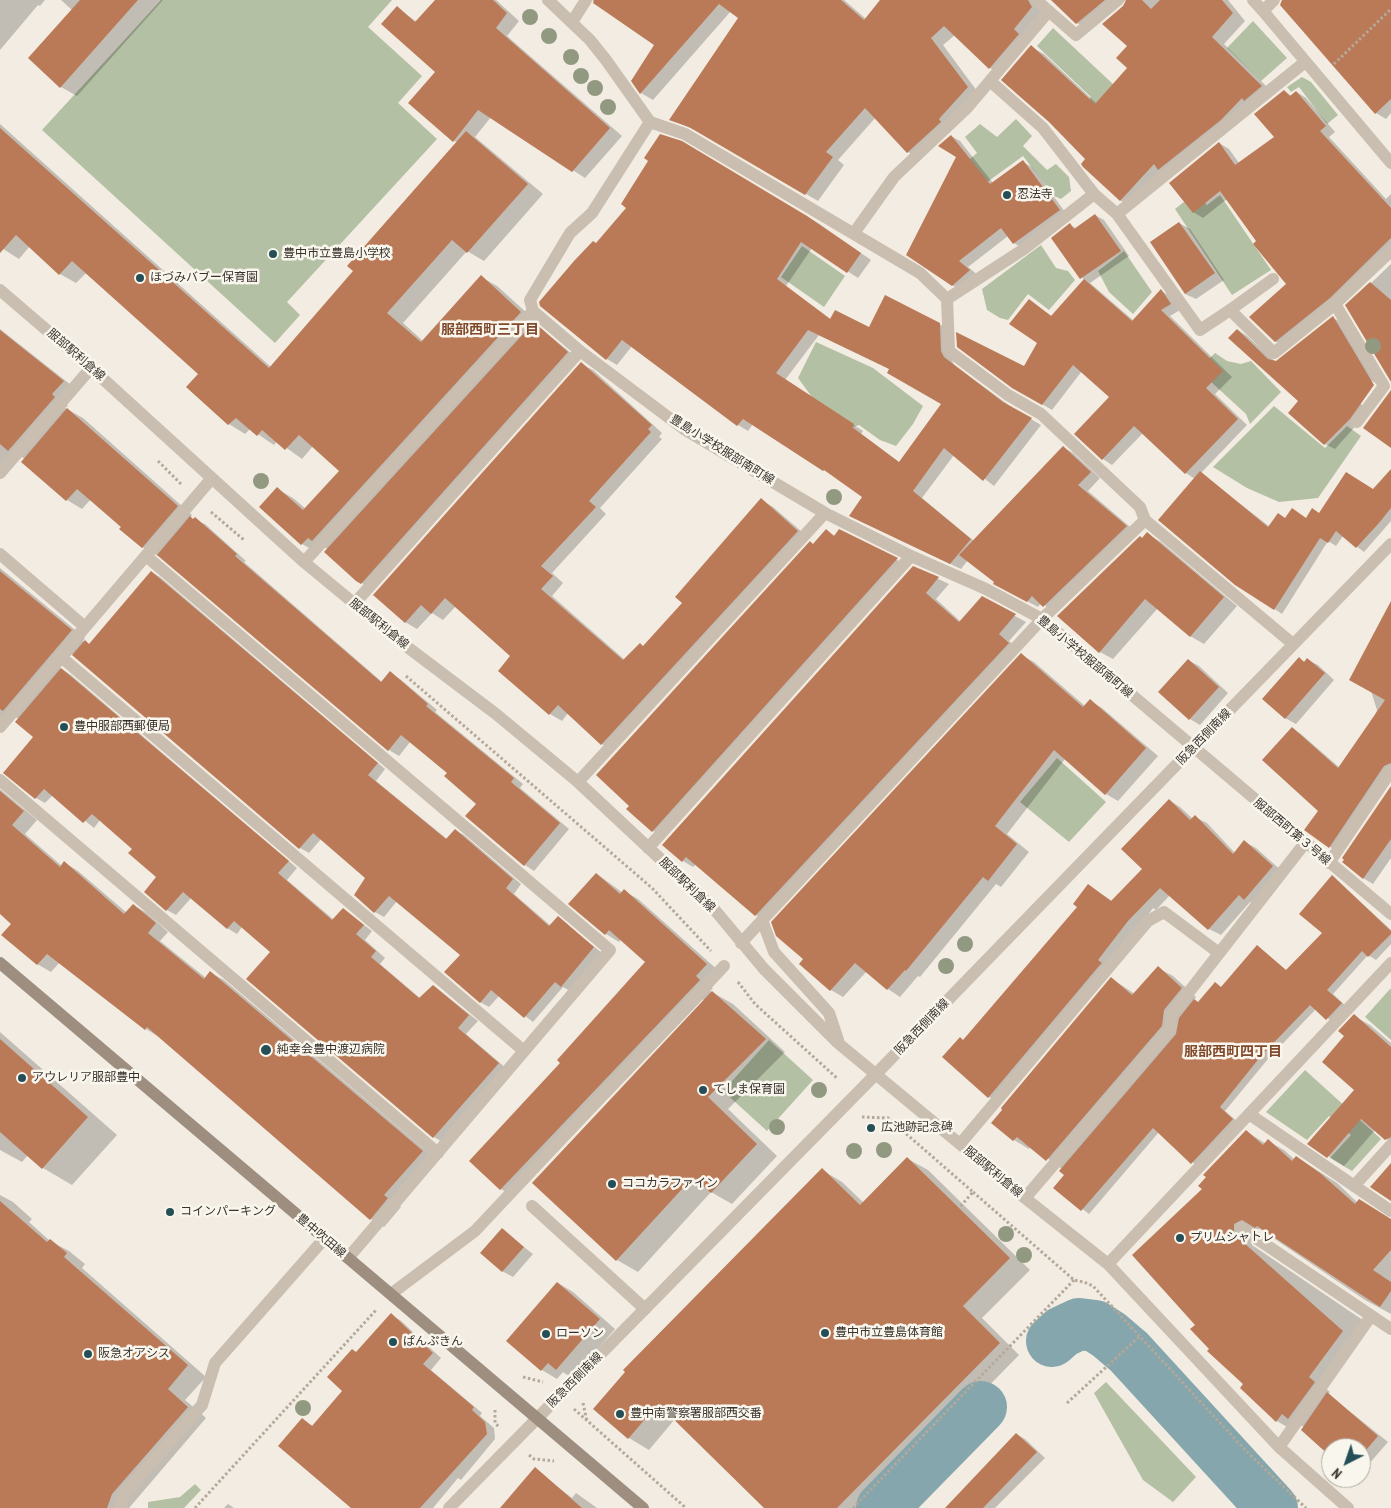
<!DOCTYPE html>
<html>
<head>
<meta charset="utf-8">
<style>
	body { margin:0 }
	#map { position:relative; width:1391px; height:1508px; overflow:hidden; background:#f2ece2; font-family:"PT Sans Narrow",sans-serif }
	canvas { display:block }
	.north { position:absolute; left:1321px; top:1438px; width:50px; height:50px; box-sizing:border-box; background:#f9f6ee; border:1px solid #aca8a0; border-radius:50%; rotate:221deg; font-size:14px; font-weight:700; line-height:20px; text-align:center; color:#39322c }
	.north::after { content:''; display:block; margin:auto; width:18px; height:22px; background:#254e57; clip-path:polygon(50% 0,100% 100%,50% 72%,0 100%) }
</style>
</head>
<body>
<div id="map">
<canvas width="1391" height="1508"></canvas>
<div class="north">N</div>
</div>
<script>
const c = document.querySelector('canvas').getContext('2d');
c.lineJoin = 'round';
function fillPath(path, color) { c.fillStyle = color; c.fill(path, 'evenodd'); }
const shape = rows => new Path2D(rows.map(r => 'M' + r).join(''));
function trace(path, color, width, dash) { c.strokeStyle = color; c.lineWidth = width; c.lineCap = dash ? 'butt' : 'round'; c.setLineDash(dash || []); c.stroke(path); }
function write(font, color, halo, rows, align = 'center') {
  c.font = font + ' "PT Sans Narrow","Noto Sans JP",sans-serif'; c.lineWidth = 5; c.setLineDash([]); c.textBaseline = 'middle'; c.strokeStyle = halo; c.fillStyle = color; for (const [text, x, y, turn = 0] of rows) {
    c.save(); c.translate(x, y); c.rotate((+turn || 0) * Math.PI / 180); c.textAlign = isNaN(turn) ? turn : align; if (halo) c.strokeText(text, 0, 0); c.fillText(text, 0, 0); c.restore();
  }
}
fillPath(shape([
	[161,0,392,0,368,27,422,76,398,103,437,139,287,302,300,315,275,343,42,130],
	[1253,21,1287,58,1261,81,1227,48],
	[1053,28,1129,99,1076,114,1091,97,1037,46],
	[1302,77,1311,82,1338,115,1327,124,1299,87,1291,92,1287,87],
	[1016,119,1032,136,1023,146,1047,170,1056,164,1069,177,1071,191,1061,199,1054,196,1023,156,979,188,958,169,977,153,965,137,980,124,997,137],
	[1220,195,1271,270,1232,295,1175,209,1189,198,1200,198,1207,205],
	[1041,245,1056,268,1068,271,1075,280,1049,310,1028,294,1008,320,1000,318,987,310,982,289],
	[802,246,845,276,824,307,781,277],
	[1124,251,1152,292,1133,314,1109,292,1098,271],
	[816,342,873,368,923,406,913,424,896,446,880,440,859,425,845,430,823,412,798,378],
	[1215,353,1227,361,1241,364,1251,361,1281,392,1250,424,1246,414,1198,370],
	[1274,406,1325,448,1347,426,1361,436,1318,498,1279,502,1247,488,1213,467],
	[1057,758,1106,802,1069,842,1020,802],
	[1390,989,1391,989,1391,1040,1365,1017],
	[769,1040,813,1080,767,1131,723,1091],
	[1305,1070,1381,1139,1352,1171,1330,1158,1351,1135,1329,1116,1307,1140,1266,1112],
	[1106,1382,1196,1477,1173,1502,1143,1480,1094,1393],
	[195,1484,201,1490,184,1508,148,1508,148,1502,180,1497]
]), '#b3c0a3');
fillPath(shape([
	[0,0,45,0,40,6,38,5,0,50],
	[61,0,163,0,77,96,61,87,29,58,72,10],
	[436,0,496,0,519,21,507,36,622,136,585,178,491,117,475,137,543,194,484,261,467,251,403,323,423,341,481,277,497,286,537,322,535,324,576,357,370,588,362,583,328,549,324,547,318,553,302,544,261,507,277,489,293,498,306,509,341,470,313,446,302,459,277,441,274,445,250,429,245,434,229,424,188,387,200,374,86,273,76,283,60,274,30,246,19,259,0,247,0,124,271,367,355,271,457,143,410,103,436,72,397,8,417,22],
	[592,0,844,0,866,19,882,0,1046,0,1040,6,1044,15,1002,75,990,68,955,35,943,45,980,95,921,159,908,152,876,117,838,160,844,165,818,201,702,133,671,120,739,18,731,11,653,100,641,93,656,45],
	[1051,0,1126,0,1089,31,1077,23],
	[1127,0,1228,0,1245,21,1224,44,1274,94,1133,208,1120,200,1087,159,1031,47,1044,54,1097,104,1128,68,1129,46,1125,7],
	[1291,0,1391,0,1391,113,1386,119,1376,113,1284,7],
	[1284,91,1292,96,1297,92,1306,98,1335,132,1329,137,1386,199,1391,194,1391,254,1285,347,1275,341,1288,284,1227,199,1203,218,1193,212,1219,143,1229,149,1239,163,1276,138],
	[951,136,960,141,993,183,1023,162,1032,167,1068,216,1023,249,1014,243,1008,236,968,267,979,276,962,291,952,285,958,156],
	[692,149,818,223,871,260,858,278,812,248,786,286,832,320,870,328,939,324,950,330,951,358,954,365,1014,409,1041,425,994,486,954,455,922,498,974,541,1063,447,1073,453,1100,478,1088,491,1136,532,1054,611,1041,603,1038,607,1004,589,968,560,961,569,860,521,864,497,834,476,753,424,748,431,738,425,632,346,617,365,607,359,541,306,596,244],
	[819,335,890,369,943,404,900,463,861,434,863,431,785,380],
	[1095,215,1104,220,1129,256,1090,283,1134,321,1161,291,1171,296,1180,310,1170,316,1232,377,1215,394,1247,425,1201,473,1270,527,1286,519,1306,519,1374,491,1391,471,1391,521,1364,552,1343,536,1336,546,1328,541,1282,614,1236,583,1195,479,1186,473,1143,433,1112,465,1103,459,1111,397,1082,371,1052,410,1013,387,1039,343,1029,300,1053,317,1084,280,1053,238,1070,225,1076,228],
	[1179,223,1190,229,1224,280,1196,299,1185,294],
	[1391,264,1391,379,1347,306],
	[1333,318,1343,323,1379,385,1329,356,1320,369,1369,411,1335,449,1325,444,1300,401,1238,330,1247,336,1276,362],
	[0,329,76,389,64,403,68,406,65,408,83,418,192,515,190,518,205,524,246,561,244,562,382,682,390,673,400,679,437,710,435,712,523,784,520,788,569,829,534,871,525,865,478,804,448,773,410,742,399,756,389,750,159,555,158,556,142,547,91,499,82,509,67,500,22,462,25,459,20,456,0,469],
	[581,364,593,370,662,433,659,437,662,439,600,508,606,514,552,573,563,583,552,596,625,660,645,647,684,603,761,500,773,507,809,538,613,751,602,744,568,713,562,721,550,714,499,671,512,656,456,606,443,620,432,613,417,629,405,622],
	[826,531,835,536,839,531,907,565,663,836,653,831,814,545],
	[1147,534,1161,542,1237,606,1204,644,1190,636,1158,608,1113,659,1100,652,1143,540],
	[913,567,949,584,936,599,961,622,982,598,1026,622,1009,641,1019,649,767,921,756,915,696,864,693,867,683,861,664,845],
	[0,568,85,638,83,641,90,645,151,572,160,577,385,769,376,781,447,839,455,830,464,835,521,884,514,894,551,926,558,918,602,953,570,991,563,987,533,1022,499,996,489,1007,480,1002,462,955,397,901,384,917,375,912,355,895,367,878,321,839,309,853,300,848,72,654,60,668,71,675,297,868,287,880,334,920,343,909,372,931,365,940,385,958,380,964,421,999,434,986,478,1021,466,1034,507,1069,444,1143,434,1137,248,979,271,952,242,927,237,934,227,928,191,898,176,915,167,910,158,877,134,848,100,820,94,828,53,795,45,803,36,798,35,737,19,719,10,714,0,726],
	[1391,604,1391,776,1339,853,1306,830,1320,810,1292,728,1301,734,1340,768,1372,722,1377,710,1371,691],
	[1021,655,1034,662,1085,706,1090,701,1102,708,1158,756,1118,801,1106,794,1065,759,1007,834,1029,852,1001,887,996,884,920,977,918,976,900,997,888,989,867,971,843,997,831,990,801,964],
	[1299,659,1305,662,1308,660,1318,665,1334,680,1296,724,1285,718],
	[1188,660,1199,666,1228,693,1200,725,1190,719],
	[1391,788,1391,858,1373,884,1363,878],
	[0,789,37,820,25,834,62,866,65,863,78,871,127,913,133,905,147,913,168,932,160,941,206,978,211,973,224,980,436,1159,397,1203,401,1207,384,1227,371,1219,159,1037,146,1029,60,962,51,972,37,964,13,924,0,912],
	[1169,800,1180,807,1193,819,1195,817,1207,823,1235,853,1245,842,1256,848,1284,873,1256,905,1250,902,1221,935,1209,929,1170,895,1156,910,1153,908,1109,968,1001,1103,989,1097,944,1057,963,1041,1079,907,1088,885,1112,901,1144,869],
	[597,874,623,893,624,891,638,899,720,972,709,985,713,988,710,991,733,1004,785,1052,728,1109,777,1156,732,1204,711,1192,638,1272,617,1260,533,1182,704,1001,703,999,514,1197,501,1189,561,1063,647,962,621,939,619,942,606,934],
	[1332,876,1391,930,1391,944,1376,960,1368,955,1333,994,1348,1008,1334,1023,1316,1009,1268,1059,1225,1111,1239,1123,1198,1167,1159,1132,1089,1214,1055,1188,1065,1175,1062,1169,1031,1146,1029,1149,1014,1140,993,1123,1112,979,1135,994,1158,968,1173,976,1196,997,1194,1000,1199,1003,1216,984,1222,988,1257,947,1287,971,1323,933],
	[1354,1016,1370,1025,1391,1043,1391,1142,1375,1130,1344,1166,1328,1156,1355,1090,1346,1036],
	[0,1032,117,1135,72,1185,43,1168,28,1155,22,1162,0,1150],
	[1246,1131,1266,1144,1268,1141,1284,1150,1295,1160,1297,1158,1312,1167,1337,1183,1358,1203,1391,1220,1391,1314,1365,1300,1260,1229,1254,1229,1248,1236,1252,1245,1370,1325,1324,1387,1330,1392,1328,1394,1388,1442,1361,1473,1361,1448,1331,1448,1331,1455,1304,1427,1297,1423,1292,1430,1277,1421,1211,1349,1196,1325,1204,1189],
	[908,1159,928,1170,1030,1270,982,1318,1019,1355,869,1508,765,1508,675,1419,649,1450,629,1438,595,1409,822,1170,842,1182,864,1203],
	[0,1195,13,1202,32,1219,29,1222,50,1241,69,1251,85,1264,82,1268,206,1377,185,1400,206,1418,129,1508,0,1508],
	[502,1230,533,1254,513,1277,502,1271],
	[558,1283,573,1292,615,1329,572,1378,563,1372,557,1379,542,1370,508,1341],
	[391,1315,400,1320,441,1358,431,1370,482,1413,480,1416,494,1428,495,1439,461,1480,458,1478,433,1508,353,1508,302,1420,313,1426,344,1391,357,1353],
	[1016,1434,1025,1439,1045,1458,995,1508,946,1508],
	[535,1469,572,1498,576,1493,597,1508,501,1508],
	[228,1504,234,1508,224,1508]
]), '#0003');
trace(shape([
	[1052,1341,1062,1332,1079,1324,1095,1326,1109,1335,1129,1352,1272,1508],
	[882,1508,981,1407]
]), '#84a6ac', 52);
fillPath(shape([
	[80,0,138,0,60,88,28,58],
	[435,0,493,0,507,13,496,28,610,128,572,172,478,110,453,142,408,103,435,72,381,24,397,6,415,22],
	[594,0,841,0,864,20,880,0,1028,0,1032,7,1014,29,1019,34,989,69,944,26,931,38,968,87,939,119,941,122,907,153,865,108,826,152,833,157,805,195,689,127,669,120,738,18,719,4,640,94,631,81,654,45,593,3],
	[1051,0,1105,0,1076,24],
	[1126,0,1142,0,1151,9,1160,0,1222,0,1233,13,1212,37,1262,86,1244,101,1242,98,1221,120,1158,170,1154,164,1120,201,1083,167,1081,164,1085,159,1049,122,1001,80,1031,45,1095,104,1127,68,1116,58,1127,46,1102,24,1123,6],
	[1282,0,1391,0,1391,99,1375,114,1280,5],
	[1284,90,1290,96,1296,91,1326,126,1320,131,1391,208,1391,238,1330,298,1275,342,1249,317,1286,284,1253,244,1256,241,1220,191,1193,213,1169,183,1219,142,1235,165,1274,137,1254,114],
	[0,128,269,368,353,271,347,266,466,131,528,184,467,253,452,240,387,313,421,342,481,275,521,312,312,541,308,538,301,545,259,507,277,487,303,510,339,471,299,435,285,450,262,430,257,436,236,418,228,425,186,387,198,374,72,261,59,275,16,235,0,253],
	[660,134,682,141,807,216,861,253,847,273,801,242,777,279,830,319,835,310,869,327,885,295,940,323,941,351,944,357,1003,402,1032,418,983,481,944,448,913,491,971,539,950,564,849,516,862,497,824,470,823,471,743,419,737,426,622,340,606,360,540,306,539,302,574,261,593,241,596,243,626,208,621,204,648,161,644,158],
	[808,330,889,369,887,373,941,404,899,462,852,427,854,424,776,373],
	[951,135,990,184,1023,160,1060,210,1013,244,1001,228,959,261,970,270,952,286,906,255,956,157,938,146],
	[1095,214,1121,251,1080,279,1051,238,1070,223,1074,229],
	[1179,222,1215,273,1185,294,1150,242],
	[1084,279,1132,321,1161,289,1171,304,1161,310,1223,371,1206,388,1238,419,1185,474,1134,426,1102,460,1074,434,1109,397,1073,365,1042,405,1012,388,957,347,956,332,1024,366,1037,343,1009,324,1029,299,1051,316],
	[1370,282,1391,300,1391,382,1345,305],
	[1333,316,1374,385,1350,419,1324,445,1288,413,1298,401,1228,338,1237,329,1268,359,1276,361],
	[534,322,568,352,361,584,356,581,324,552],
	[0,330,64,381,52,394,55,397,8,451,0,444],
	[581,362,652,425,648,429,651,432,589,501,596,507,541,566,553,576,541,589,623,660,640,643,643,646,682,603,675,597,761,498,798,531,601,745,558,705,549,715,498,671,510,656,445,598,431,614,421,605,405,623,373,595],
	[1391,390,1391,448,1363,428],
	[67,408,178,506,142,548,119,529,121,527,77,489,66,501,21,462],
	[1063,446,1091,472,1078,485,1127,526,1043,607,1032,596,1027,602,993,584,994,582,959,555],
	[1391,469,1391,508,1379,523,1356,548,1336,531,1328,543,1320,538,1274,610,1235,585,1158,520,1200,471,1268,527,1278,513,1285,518,1292,508,1306,518,1312,508,1319,513,1346,472,1373,489],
	[190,516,193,519,195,517,237,554,235,556,381,682,390,671,428,704,426,706,514,778,511,782,560,823,524,866,465,816,476,804,444,776,447,773,401,735,388,751,157,555],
	[826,529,834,536,839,529,898,558,652,832,626,809,629,806,596,775,810,541,813,544],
	[1147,532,1224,597,1190,637,1145,599,1099,653,1057,616,1140,536,1142,538],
	[913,566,939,577,926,593,959,622,982,596,1016,614,999,634,1009,643,755,916,686,857,682,862,662,845],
	[0,571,72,630,3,711,0,709],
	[151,571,378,763,368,775,446,839,455,829,513,879,506,888,549,926,558,916,594,947,561,987,555,982,524,1018,491,990,480,1003,444,972,460,955,389,896,374,913,354,895,365,878,313,833,299,849,72,655,85,640,89,644],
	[1391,601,1391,763,1384,766,1329,848,1304,830,1318,811,1262,760,1292,727,1338,768,1385,700,1349,680],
	[1021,653,1083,707,1090,699,1146,748,1105,795,1054,750,995,826,1017,844,988,881,983,877,906,971,905,970,887,990,855,963,830,991,799,964,803,959,776,936,771,922],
	[1299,657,1304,662,1307,658,1325,673,1285,719,1262,699],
	[1188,659,1219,687,1189,720,1158,692],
	[61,668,289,861,278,873,332,920,343,908,364,925,356,934,376,951,371,957,419,998,433,985,469,1015,458,1028,499,1063,433,1138,246,979,270,952,234,921,227,929,183,892,166,911,144,892,156,877,128,853,132,849,92,814,83,823,44,789,35,799,3,773,33,737,15,722],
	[1391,786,1391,839,1363,879,1342,862,1344,860,1342,858],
	[0,791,24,811,12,825,60,867,64,861,124,914,133,904,156,923,148,933,204,979,210,971,423,1151,384,1195,388,1198,370,1220,147,1027,145,1030,47,954,37,965,1,935,11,924,0,914],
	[1169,799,1190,820,1195,815,1233,854,1244,840,1273,866,1244,900,1239,895,1208,930,1160,888,1128,921,1098,960,1102,963,1099,966,988,1098,942,1057,960,1037,963,1040,1077,907,1073,904,1088,884,1111,901,1142,869,1121,849],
	[596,873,620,894,624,889,707,964,696,976,700,980,500,1190,469,1161,560,1063,557,1060,645,962,609,930,605,935,568,904],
	[1332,875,1391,931,1391,934,1368,957,1362,951,1327,990,1342,1003,1326,1020,1310,1005,1261,1056,1220,1107,1233,1119,1191,1164,1153,1128,1081,1211,1053,1188,1064,1175,1059,1171,1176,1034,1179,1018,1194,999,1198,1002,1215,982,1221,987,1257,945,1286,970,1322,933,1299,914],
	[1158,966,1182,988,1164,1010,1162,1026,1046,1161,1017,1137,1013,1141,991,1123,1002,1110,1001,1108,1111,977,1132,995],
	[712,991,766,1039,708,1097,757,1144,711,1193,693,1177,616,1261,532,1183],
	[1354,1014,1391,1047,1391,1137,1385,1140,1361,1119,1327,1158,1307,1144,1354,1090,1322,1062,1344,1036,1338,1031],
	[0,1039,88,1117,42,1169,0,1132],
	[1246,1130,1263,1145,1268,1139,1292,1161,1296,1156,1320,1173,1355,1204,1359,1199,1391,1219,1391,1250,1373,1270,1391,1282,1391,1291,1380,1307,1257,1226,1255,1228,1242,1220,1234,1224,1234,1232,1246,1241,1244,1243,1343,1331,1309,1377,1315,1382,1288,1419,1282,1414,1276,1422,1240,1388,1243,1384,1207,1351,1209,1349,1190,1329,1195,1325,1132,1255,1202,1189,1198,1186,1206,1177,1203,1175],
	[907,1157,1010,1258,963,1306,1000,1343,837,1508,764,1508,658,1404,628,1439,593,1409,625,1372,623,1370,822,1168,860,1205],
	[1391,1163,1391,1201,1370,1187],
	[0,1201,47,1242,50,1239,67,1253,64,1257,188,1365,168,1389,188,1407,112,1494,107,1508,0,1508],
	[502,1228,524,1247,502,1272,480,1253],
	[557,1282,600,1319,556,1370,548,1363,541,1371,506,1341],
	[391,1313,433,1353,423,1364,474,1407,472,1410,485,1422,487,1434,420,1508,351,1508,278,1446,302,1418,312,1426,342,1391,327,1377,352,1349,356,1352],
	[1327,1392,1378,1436,1361,1456,1361,1448,1331,1448,1331,1457,1301,1430],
	[1016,1433,1037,1452,983,1508,945,1508],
	[535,1467,582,1508,500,1508]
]), '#bb7a57');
trace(shape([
	[1334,64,1391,9],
	[158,461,181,484],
	[211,512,244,540],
	[406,676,652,888,711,951],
	[738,982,755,1004,838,1079],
	[862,1117,888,1118,973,1192,959,1208],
	[973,1192,1074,1280,1084,1282,1093,1286,1248,1453,1306,1508],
	[523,1377,543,1382],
	[583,1403,587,1421],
	[1067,1403,1140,1336],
	[574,1409,686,1508],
	[495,1410,495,1423,499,1427],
	[529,1455,534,1459,554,1461],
	[195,1508,377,1309],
	[853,1508,1074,1280]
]), '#b5a899', 3, [2.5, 2.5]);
trace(shape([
	[572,22,586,0],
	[1335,304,1384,386,1357,422],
	[1230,310,1273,279],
	[960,1144,1148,921,1164,912,1219,953],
	[1025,1198,1170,1029,1171,1015,1305,843],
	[532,1206,645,1309],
	[120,1508,123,1495,202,1405,215,1363,324,1239]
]), '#c9beaf', 12);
trace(shape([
	[548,0,590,40,606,60,650,122],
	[1036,0,1076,35,1118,0],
	[1253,0,1263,11],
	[1274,0,1263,11,1391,163],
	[990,81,1043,128,1094,194,1117,214,1200,330,1230,310,1274,353,1335,304,1391,251],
	[650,122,592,213,570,233,530,300,533,311,580,351,684,429,825,513,911,556,986,589,1042,619,1391,914],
	[650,122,685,134,920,273,947,299,949,351,1008,395,1041,414,1140,507,1145,520,1293,644],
	[1117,214,1305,62],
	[854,233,894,177,967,108,1049,11],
	[0,290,91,368,304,562,402,643,496,714,578,782,714,909,764,969,838,1043,1025,1198,1108,1264,1279,1447,1348,1508],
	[947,299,1024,249,1094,194],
	[0,473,91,368],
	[0,554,85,627],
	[146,556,610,950,348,1258],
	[304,562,533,311],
	[354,604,580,351],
	[60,656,524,1051],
	[0,727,212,478],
	[0,780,438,1153],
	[578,782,825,513],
	[648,848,911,556],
	[1329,863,1391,771],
	[762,920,774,952,829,1013,838,1040],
	[741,943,1042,619,1145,520],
	[1249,1114,1391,1211],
	[1354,1186,1391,1145],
	[1241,1228,1391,1329],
	[1108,1264,1391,963],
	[391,1294,475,1231,724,966],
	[1279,1447,1371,1316]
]), '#c9beaf', 12);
trace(shape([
	[449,1508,875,1075,1391,544]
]), '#c9beaf', 12);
trace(shape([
	[0,963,643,1508]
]), '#9d8e80', 12);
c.fillStyle = '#929981';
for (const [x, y] of [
	[530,17],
	[549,36],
	[571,57],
	[581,76],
	[595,88],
	[608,107],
	[1373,346],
	[261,481],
	[834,497],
	[965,944],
	[946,966],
	[819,1090],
	[777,1127],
	[884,1150],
	[854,1151],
	[1006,1234],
	[1024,1255],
	[303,1408]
]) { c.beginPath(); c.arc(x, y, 8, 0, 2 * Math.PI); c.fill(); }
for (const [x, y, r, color] of [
	[1007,195,5,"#254e57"],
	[273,254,5,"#254e57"],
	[140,278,5,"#254e57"],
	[64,727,5,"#254e57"],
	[266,1050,6,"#254e57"],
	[22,1078,5,"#254e57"],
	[703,1090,5,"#254e57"],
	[871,1128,5,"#254e57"],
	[612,1184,5,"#254e57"],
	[170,1212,5,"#254e57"],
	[1180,1238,5,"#254e57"],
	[825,1333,5,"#254e57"],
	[546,1334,5,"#254e57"],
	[393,1342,5,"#254e57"],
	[88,1354,5,"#254e57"],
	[620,1414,5,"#254e57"]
]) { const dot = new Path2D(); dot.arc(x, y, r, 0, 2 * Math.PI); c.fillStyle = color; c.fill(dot); trace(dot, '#f9f6ee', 2); }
write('12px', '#39322c', '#f9f6ee', [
	["忍法寺",1017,195],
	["豊中市立豊島小学校",283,254],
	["ほづみバブー保育園",150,278],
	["豊中服部西郵便局",74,727],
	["純幸会豊中渡辺病院",277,1050],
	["アウレリア服部豊中",32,1078],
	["てしま保育園",713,1090],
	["広池跡記念碑",881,1128],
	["ココカラファイン",622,1184],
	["コインパーキング",180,1212],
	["プリムシャトレ",1190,1238],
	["豊中市立豊島体育館",835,1333],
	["ローソン",556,1334],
	["ぱんぷきん",403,1342],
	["阪急オアシス",98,1354],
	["豊中南警察署服部西交番",630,1414]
], 'left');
write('12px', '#39322c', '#f9f6ee', [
	["服部駅利倉線",76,355,41],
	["豊島小学校服部南町線",722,450,32],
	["服部駅利倉線",379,624,39],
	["豊島小学校服部南町線",1085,657,40],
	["阪急西側南線",1204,737,-46],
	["服部西町第３号線",1292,832,40],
	["服部駅利倉線",687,885,44],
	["阪急西側南線",922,1027,-46],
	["服部駅利倉線",993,1172,40],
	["豊中吹田線",321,1236,40],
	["阪急西側南線",575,1380,-45]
]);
write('bold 14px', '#804a2d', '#f9f6ee', [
	["服部西町三丁目",490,330],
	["服部西町四丁目",1233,1052]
]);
</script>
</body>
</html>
